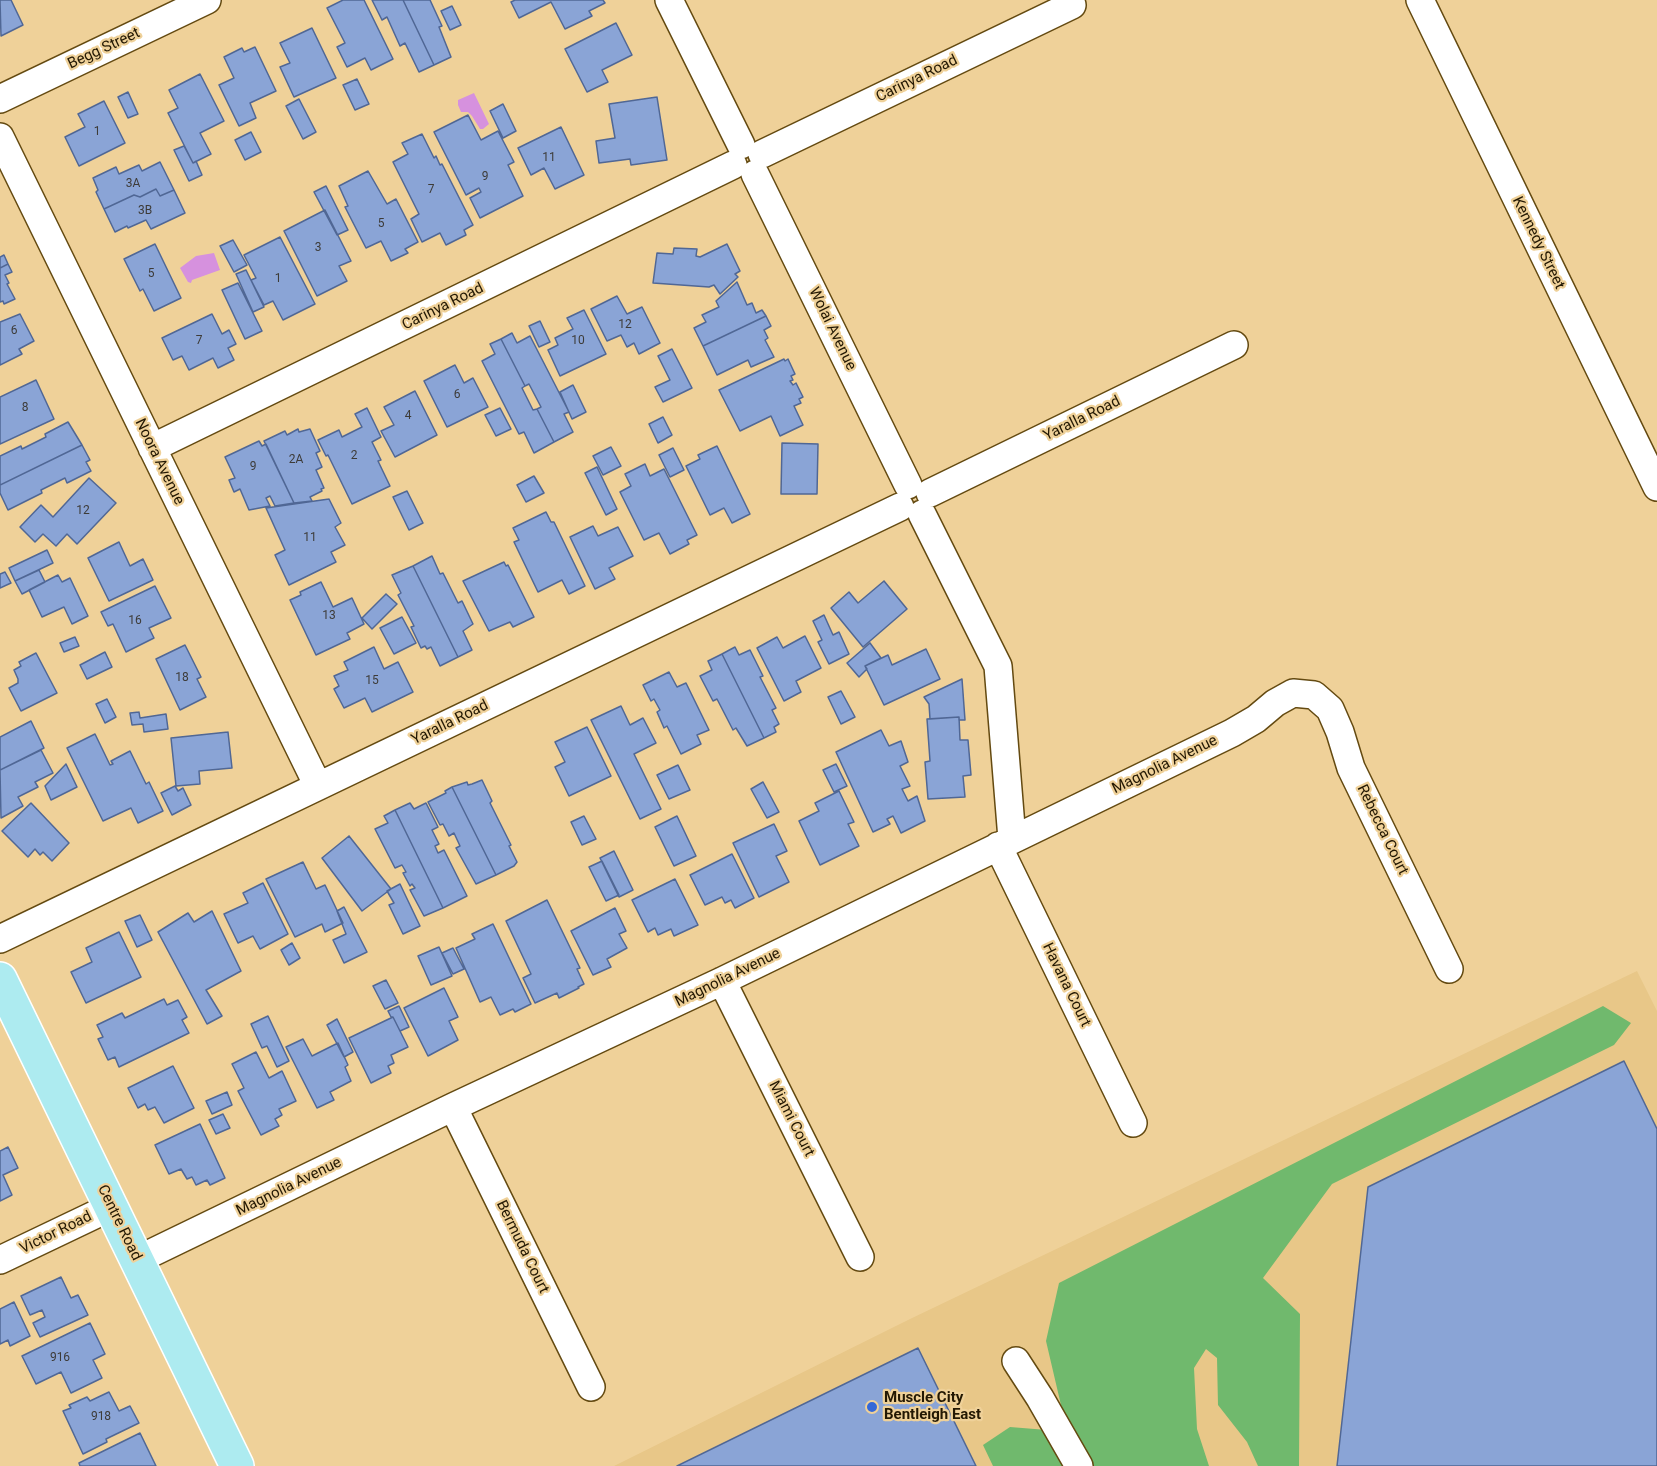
<!DOCTYPE html>
<html>
<head>
<meta charset="utf-8">
<style>
	body { margin:0 }
	canvas { display:block; background:#efd199 }
</style>
</head>
<body>
<canvas width="1657" height="1466"></canvas>
<script>
const c = document.querySelector('canvas').getContext('2d');
c.lineJoin = 'round';
function fillPath(path, color) { c.fillStyle = color; c.fill(path, 'evenodd'); }
const shape = rows => new Path2D(rows.map(r => 'M' + r).join(''));
function trace(path, color, width, dash) { c.strokeStyle = color; c.lineWidth = width; c.lineCap = dash ? 'butt' : 'round'; c.setLineDash(dash || []); c.stroke(path); }
function write(font, color, halo, rows, align = 'center') {
  c.font = font + ' Roboto,sans-serif'; c.lineWidth = 4.5; c.setLineDash([]); c.textBaseline = 'middle'; c.strokeStyle = halo; c.fillStyle = color; for (const [text, x, y, turn = 0] of rows) {
    c.save(); c.translate(x, y); c.rotate((+turn || 0) * Math.PI / 180); c.textAlign = isNaN(turn) ? turn : align; if (halo) c.strokeText(text, 0, 0); c.fillText(text, 0, 0); c.restore();
  }
}
fillPath(shape([
	[1637,971,1657,1011,1657,1466,614,1466,910,1319]
]), '#e8c788');
fillPath(shape([
	[1603,1006,1631,1023,1614,1045,1332,1184,1263,1278,1300,1314,1299,1466,1258,1466,1247,1442,1218,1405,1217,1358,1206,1349,1194,1368,1197,1429,1209,1466,993,1466,983,1445,1010,1427,1047,1430,1064,1418,1046,1341,1059,1283]
]), '#70b96d');
fillPath(shape([
	[474,93,489,124,483,129,480,129,472,116,468,112,461,112,458,105,458,100],
	[214,253,220,270,192,280,191,283,188,282,180,268,196,256]
]), '#d691de');
const building = shape([
	[0,0,11,0,23,25,1,36,0,0],
	[343,0,364,0,393,59,371,70,365,58,347,67,337,47,345,43,327,8,343,0],
	[372,0,403,0,434,65,419,72,405,43,400,46,387,17,382,20,372,0],
	[403,0,430,0,442,26,439,27,451,57,434,65,403,0],
	[515,0,603,0,605,3,589,11,592,16,565,29,551,2,519,18,511,2,515,0],
	[452,6,461,25,450,30,441,11,452,6],
	[616,23,632,55,602,70,608,82,587,92,565,49,616,23],
	[312,28,336,78,294,97,280,67,290,63,280,43,312,28],
	[255,47,276,91,250,103,256,118,239,126,219,85,234,78,224,57,242,48,244,52,255,47],
	[200,74,224,121,200,133,211,154,193,163,168,113,178,108,169,90,200,74],
	[357,79,369,104,355,110,343,85,357,79],
	[128,92,138,114,128,118,118,97,128,92],
	[657,97,667,160,631,165,630,159,599,163,596,141,615,138,609,104,657,97],
	[299,99,316,132,303,139,286,106,299,99],
	[104,101,125,143,79,166,65,137,85,127,78,114,104,101],
	[503,104,516,131,503,138,490,111,503,104],
	[468,115,481,140,498,131,514,162,508,165,523,196,480,218,470,198,481,192,479,188,466,195,434,132,468,115],
	[561,127,584,175,555,189,544,168,531,175,518,148,561,127],
	[251,132,261,152,245,160,235,140,251,132],
	[422,134,434,158,436,156,440,165,442,164,473,225,464,230,466,235,446,245,440,233,422,242,411,219,419,214,393,162,408,154,402,143,422,134],
	[184,146,193,163,196,161,202,175,189,181,174,150,184,146],
	[160,162,174,190,160,196,156,189,140,197,134,195,104,209,96,192,98,190,93,178,116,167,119,174,139,165,142,171,160,162],
	[368,171,387,204,396,199,418,242,405,249,408,253,391,261,381,241,366,248,345,207,348,206,339,186,368,171],
	[326,186,348,230,337,235,314,192,326,186],
	[156,189,160,196,174,190,185,213,151,229,146,220,128,228,127,226,115,232,104,209,134,195,140,197,156,189],
	[325,210,351,261,339,266,347,281,317,296,284,231,325,210],
	[280,237,315,304,283,320,273,301,264,305,251,280,256,278,244,255,280,237],
	[233,240,247,265,234,272,220,246,233,240],
	[155,244,181,298,154,311,143,289,140,291,124,259,155,244],
	[727,244,740,271,735,274,738,277,720,294,714,285,709,287,653,283,657,253,673,254,674,248,697,249,696,256,700,257,727,244],
	[4,255,8,264,0,268,0,257,4,255],
	[8,264,12,272,5,275,9,283,7,284,15,299,4,304,3,301,0,302,0,268,8,264],
	[246,270,264,307,253,312,236,274,246,270],
	[737,282,747,305,752,303,756,313,762,310,766,316,703,346,694,328,706,322,702,315,719,307,716,301,737,282],
	[238,283,262,331,245,339,222,290,238,283],
	[617,296,627,314,642,307,660,343,639,354,634,343,627,347,621,335,607,341,591,309,617,296],
	[584,310,606,354,560,376,548,350,558,345,555,338,573,329,567,318,584,310],
	[20,314,34,341,19,349,22,354,0,365,0,322,20,314],
	[212,314,222,334,229,330,236,344,228,348,234,360,218,368,213,358,189,370,182,356,173,360,162,338,212,314],
	[766,316,771,326,764,330,768,338,765,340,774,357,751,367,748,360,717,375,703,346,766,316],
	[540,321,550,342,539,347,529,326,540,321],
	[512,333,517,343,530,336,569,412,564,414,573,432,554,442,537,409,541,407,529,384,525,386,501,339,512,333],
	[501,339,525,386,522,388,533,410,537,409,554,442,534,453,524,432,519,434,482,361,495,354,490,344,501,339],
	[672,349,692,388,663,402,655,387,670,380,658,356,672,349],
	[784,359,785,361,788,359,795,374,791,376,793,380,790,381,793,385,796,383,803,397,799,399,801,403,794,406,803,425,780,436,771,416,740,431,719,390,784,359],
	[455,365,464,383,473,378,488,407,447,427,424,381,455,365],
	[36,380,54,419,0,444,0,397,36,380],
	[573,385,586,412,572,419,560,392,573,385],
	[415,391,437,435,395,457,381,431,394,425,384,407,415,391],
	[367,408,381,437,372,442,381,460,378,461,390,486,352,504,328,455,326,456,318,440,339,430,342,437,362,427,355,414,367,408],
	[500,408,511,429,496,436,485,415,500,408],
	[663,417,672,435,658,443,649,424,663,417],
	[68,422,82,445,0,485,0,456,21,446,22,449,46,437,45,434,68,422],
	[298,429,299,432,310,429,320,451,316,453,322,467,316,470,324,488,321,489,322,491,310,497,312,501,294,503,264,441,285,431,287,435,298,429],
	[259,441,262,446,266,444,294,503,275,506,270,496,266,498,270,506,249,510,240,489,234,492,229,480,235,478,225,457,259,441],
	[782,443,818,444,817,494,781,494,782,443],
	[82,445,90,460,86,462,91,471,67,483,65,478,41,490,42,493,8,510,0,493,0,485,82,445],
	[717,446,750,514,732,523,724,508,710,515,686,466,700,459,698,455,717,446],
	[611,447,621,466,603,475,593,456,611,447],
	[673,448,684,470,670,477,659,455,673,448],
	[645,464,650,476,664,469,697,535,687,540,689,544,670,554,659,533,644,540,620,492,631,486,625,474,645,464],
	[597,467,617,509,606,515,585,473,597,467],
	[534,476,544,493,526,502,517,485,534,476],
	[89,478,116,503,77,544,67,534,56,546,43,534,35,542,20,527,41,505,53,517,89,478],
	[407,491,423,523,409,530,393,497,407,491],
	[329,499,341,523,335,527,345,545,331,552,336,562,289,585,275,555,285,550,266,508,329,499],
	[546,512,551,522,554,522,585,586,569,594,562,580,538,592,514,542,519,540,513,528,546,512],
	[593,526,598,536,618,527,633,556,609,568,615,579,595,589,570,537,593,526],
	[119,542,130,566,143,559,153,580,109,601,88,558,119,542],
	[47,550,53,563,15,581,9,568,47,550],
	[432,556,440,574,443,573,458,603,462,601,473,624,463,631,472,650,458,657,413,566,432,556],
	[504,562,506,566,508,565,534,617,513,627,510,622,489,631,463,581,504,562],
	[413,566,458,657,440,666,431,647,427,649,425,646,421,648,411,627,414,626,398,595,401,593,392,575,413,566],
	[39,570,45,582,22,594,15,581,39,570],
	[5,572,11,583,0,588,0,574,5,572],
	[58,575,62,582,70,578,88,616,72,624,64,607,42,617,29,590,58,575],
	[884,581,907,609,863,647,831,608,849,592,858,603,884,581],
	[321,582,333,607,352,598,364,624,347,633,350,639,316,655,290,600,301,595,300,592,321,582],
	[155,586,171,618,149,628,154,638,126,652,113,624,108,626,101,612,155,586],
	[386,594,397,604,372,629,362,618,386,594],
	[824,615,833,635,839,632,849,654,829,664,818,642,822,640,813,621,824,615],
	[402,617,416,643,394,654,380,628,402,617],
	[805,636,821,668,796,681,801,692,784,701,757,648,777,637,783,648,805,636],
	[75,637,79,646,64,652,60,643,75,637],
	[870,643,881,658,865,666,867,669,859,677,847,663,870,643],
	[185,645,201,677,197,679,206,697,180,710,156,659,185,645],
	[374,647,384,669,398,662,413,692,372,712,365,698,344,708,334,689,339,686,334,676,348,670,344,662,374,647],
	[735,647,739,655,750,650,763,676,760,677,776,708,772,710,779,724,774,727,776,732,764,738,722,654,735,647],
	[926,649,940,679,884,705,865,666,888,655,892,665,926,649],
	[105,652,112,667,87,679,80,665,105,652],
	[36,653,57,693,21,711,9,688,18,683,18,679,14,670,21,666,19,662,36,653],
	[722,654,764,738,747,746,736,728,733,730,717,699,713,701,700,676,712,670,708,661,722,654],
	[669,672,677,687,686,683,709,730,697,735,701,744,681,754,667,726,664,728,657,712,660,710,654,699,651,701,643,685,669,672],
	[962,679,965,720,959,720,959,717,930,719,929,704,924,697,962,679],
	[841,691,855,717,841,724,828,697,841,691],
	[107,699,116,717,105,723,96,704,107,699],
	[621,706,630,725,643,718,656,743,634,754,661,809,640,819,591,720,621,706],
	[139,712,140,718,166,714,168,729,144,732,143,724,132,725,130,713,139,712],
	[959,717,960,740,968,740,971,775,963,776,965,797,928,799,925,762,930,761,927,719,959,717],
	[31,721,44,748,0,770,0,737,31,721],
	[587,727,611,776,569,796,555,767,565,762,555,742,587,727],
	[881,730,889,746,901,741,908,762,900,766,910,786,902,789,908,801,917,796,925,821,901,833,893,816,887,819,890,824,873,832,836,752,881,730],
	[228,732,232,768,199,771,200,784,176,786,171,738,228,732],
	[95,734,110,765,113,764,111,761,130,751,146,784,149,782,163,811,138,823,131,808,103,821,67,748,95,734],
	[41,750,53,773,35,782,38,787,18,797,23,806,1,818,0,770,41,750],
	[66,764,77,787,51,800,45,786,66,764],
	[836,764,847,786,834,792,823,770,836,764],
	[678,765,690,790,669,799,657,775,678,765],
	[482,780,492,801,490,803,511,845,509,846,517,862,514,866,496,875,452,787,467,782,468,785,472,784,482,780],
	[763,782,779,812,767,818,751,789,763,782],
	[175,786,178,791,183,788,191,805,172,815,161,793,175,786],
	[452,787,496,875,476,884,456,848,460,846,454,833,449,836,443,824,440,825,428,802,446,793,445,791,452,787],
	[839,791,854,822,848,824,859,846,820,865,799,821,819,811,815,803,839,791],
	[31,803,69,843,52,861,43,852,40,855,35,849,28,857,2,831,31,803],
	[410,803,414,809,426,803,438,827,432,830,439,844,435,846,438,853,444,850,467,896,443,908,395,810,410,803],
	[395,810,443,908,424,916,410,890,415,888,412,884,410,886,403,873,406,872,402,865,395,868,375,829,388,823,384,816,395,810],
	[584,816,596,839,582,845,571,822,584,816],
	[677,816,696,856,674,866,655,827,677,816],
	[774,824,787,851,776,856,789,882,759,897,733,843,774,824],
	[349,836,391,889,362,911,322,858,349,836],
	[614,851,633,890,619,897,600,858,614,851],
	[732,854,754,898,735,908,731,900,725,903,722,897,705,905,690,875,732,854],
	[602,861,619,895,606,901,589,867,602,861],
	[303,862,316,889,325,885,343,923,325,932,322,924,295,937,266,879,303,862],
	[675,879,698,925,674,936,671,929,658,935,655,928,648,932,632,900,675,879],
	[263,883,288,934,260,949,253,936,238,943,224,914,248,903,243,893,263,883],
	[400,884,420,926,403,934,389,905,394,903,387,891,400,884],
	[547,900,580,968,577,969,584,984,578,987,579,988,559,998,557,993,535,1003,523,978,531,974,506,921,547,900],
	[344,907,367,952,344,963,333,940,346,934,337,911,344,907],
	[615,908,626,931,619,934,627,948,607,959,611,967,593,975,571,931,615,908],
	[212,911,241,971,206,990,222,1016,207,1024,158,932,188,913,194,922,212,911],
	[140,915,152,940,137,947,125,921,140,915],
	[493,924,531,1004,515,1012,513,1009,500,1015,491,997,480,1002,456,948,475,939,472,934,493,924],
	[119,932,141,977,86,1003,71,972,92,962,86,948,119,932],
	[292,943,300,958,289,965,281,950,292,943],
	[439,947,452,976,431,985,418,956,439,947],
	[453,948,464,969,453,974,442,953,453,948],
	[386,980,398,1003,385,1009,373,986,386,980],
	[444,988,458,1017,449,1021,458,1040,428,1056,404,1008,444,988],
	[164,999,167,1005,178,1000,187,1017,182,1020,189,1033,119,1067,115,1057,108,1060,98,1039,103,1037,97,1025,122,1013,125,1018,164,999],
	[399,1006,409,1027,400,1031,393,1017,391,1017,388,1011,399,1006],
	[268,1016,289,1061,277,1067,267,1046,262,1048,251,1024,268,1016],
	[393,1017,408,1047,391,1055,394,1063,388,1066,391,1073,371,1083,349,1038,393,1017],
	[337,1019,353,1052,344,1057,327,1025,337,1019],
	[303,1039,312,1056,338,1043,348,1065,345,1067,351,1081,330,1092,334,1100,317,1108,286,1047,303,1039],
	[256,1052,269,1078,282,1071,296,1101,279,1109,282,1115,275,1119,279,1126,261,1135,238,1091,244,1088,232,1064,256,1052],
	[1624,1061,1657,1129,1657,1466,1337,1466,1368,1187,1624,1061],
	[173,1066,194,1108,164,1123,155,1107,148,1110,145,1104,138,1108,128,1088,173,1066],
	[227,1092,232,1105,212,1114,206,1101,227,1092],
	[223,1114,230,1128,216,1134,209,1120,223,1114],
	[200,1124,225,1178,210,1185,207,1180,196,1185,192,1177,187,1179,181,1169,169,1174,155,1145,200,1124],
	[8,1147,18,1168,3,1175,12,1195,0,1201,0,1151,8,1147],
	[61,1277,71,1298,78,1295,88,1315,40,1337,33,1323,45,1317,42,1310,30,1315,21,1296,61,1277],
	[14,1302,30,1336,10,1346,8,1340,0,1344,0,1309,14,1302],
	[90,1323,105,1354,93,1360,102,1378,71,1393,61,1372,36,1384,22,1356,90,1323],
	[918,1348,976,1466,677,1466,918,1348],
	[109,1392,119,1411,130,1406,139,1423,106,1439,107,1442,83,1454,63,1411,71,1408,69,1405,87,1397,90,1401,109,1392],
	[140,1433,156,1466,80,1466,79,1463,140,1433]
]);
fillPath(building, '#8aa4d6');
trace(building, '#506795', 1.5);
const minor = shape([
	[669,0,741,145],
	[1420,0,1657,487],
	[0,99,207,0],
	[0,137,318,786],
	[762,154,1072,5],
	[755,174,908,485],
	[152,448,733,165],
	[930,493,1234,345],
	[922,514,998,666,1012,839],
	[998,846,1133,1123],
	[0,939,900,507],
	[722,981,860,1257],
	[453,1107,591,1387],
	[0,1260,111,1207],
	[137,1260,453,1107,722,981,1232,733,1256,719,1275,703,1293,693,1314,695,1330,709,1340,732,1351,768,1449,969],
	[1016,1361,1040,1398,1079,1466]
]);
const major = shape([
	[0,979,237,1466]
]);
trace(minor, '#644a11', 30);
trace(major, '#fff', 36);
trace(minor, '#fff', 27);
trace(major, '#adebf0', 33);
for (const [x, y, r, color] of [
	[872,1407,6,"#3568d7"]
]) { const dot = new Path2D(); dot.arc(x, y, r, 0, 2 * Math.PI); c.fillStyle = color; c.fill(dot); trace(dot, '#efd199', 2); }
write('12px', '#3d3b38', null, [
	["1",97,132],
	["11",549,158],
	["9",485,177],
	["3A",133,184],
	["7",431,190],
	["3B",145,211],
	["5",381,224],
	["3",318,248],
	["5",151,274],
	["1",278,279],
	["12",625,325],
	["6",14,331],
	["7",199,341],
	["10",578,341],
	["6",457,395],
	["8",25,408],
	["4",408,416],
	["2",354,456],
	["2A",296,460],
	["9",253,467],
	["12",83,511],
	["11",310,538],
	["13",329,616],
	["16",135,621],
	["18",182,678],
	["15",372,681],
	["916",60,1358],
	["918",101,1417]
]);
write('15px', '#231803', '#efd199', [
	["Begg Street",104,49,-25],
	["Carinya Road",917,79,-26],
	["Kennedy Street",1538,243,64],
	["Carinya Road",443,307,-26],
	["Wolai Avenue",832,329,64],
	["Yaralla Road",1082,419,-26],
	["Noora Avenue",159,462,64],
	["Yaralla Road",450,723,-26],
	["Magnolia Avenue",1165,765,-26],
	["Rebecca Court",1382,830,64],
	["Magnolia Avenue",728,978,-26],
	["Havana Court",1066,985,64],
	["Miami Court",791,1119,63],
	["Magnolia Avenue",289,1187,-26],
	["Centre Road",119,1223,64],
	["Victor Road",56,1233,-26],
	["Bermuda Court",522,1247,64]
]);
write('bold 15px', '#231803', '#efd199', [
	["Muscle City",884,1398],
	["Bentleigh East",884,1415]
], 'left');
</script>
</body>
</html>
